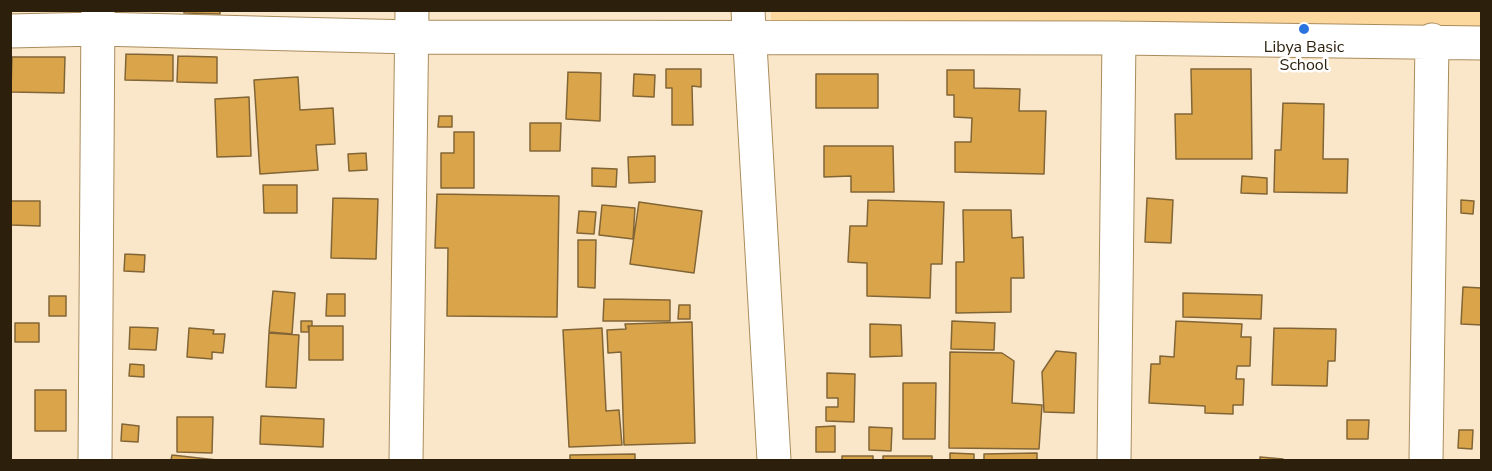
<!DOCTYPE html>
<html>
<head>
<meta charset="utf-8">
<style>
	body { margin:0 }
	#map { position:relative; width:1492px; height:471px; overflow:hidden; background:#fae7c9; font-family:"Nunito Sans",sans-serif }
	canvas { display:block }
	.frame { position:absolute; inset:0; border:12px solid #2c200c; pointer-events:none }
</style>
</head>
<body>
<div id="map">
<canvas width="1492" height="471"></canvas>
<div class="frame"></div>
</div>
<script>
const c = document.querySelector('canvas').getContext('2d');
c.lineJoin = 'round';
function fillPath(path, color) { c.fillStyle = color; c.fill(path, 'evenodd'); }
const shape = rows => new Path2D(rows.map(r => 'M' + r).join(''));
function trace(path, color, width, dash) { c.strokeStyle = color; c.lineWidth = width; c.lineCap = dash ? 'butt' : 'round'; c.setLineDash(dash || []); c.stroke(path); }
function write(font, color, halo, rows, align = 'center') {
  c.font = font + ' "Nunito Sans",sans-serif'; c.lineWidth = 5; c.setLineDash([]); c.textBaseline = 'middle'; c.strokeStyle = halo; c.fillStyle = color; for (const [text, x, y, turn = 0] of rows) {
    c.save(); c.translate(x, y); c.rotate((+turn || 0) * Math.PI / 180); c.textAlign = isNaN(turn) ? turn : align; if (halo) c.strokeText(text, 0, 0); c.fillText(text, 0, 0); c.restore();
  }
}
fillPath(shape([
	[771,10,1481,10,1482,36,771,21]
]), '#fcd79e');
const building = shape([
	[184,10,220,10,220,14,184,13,184,10],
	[126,54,173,55,173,81,125,80,126,54],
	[178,56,217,57,217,83,177,82,178,56],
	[12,57,65,57,64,93,11,92,12,57],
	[666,69,701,69,701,87,692,86,693,125,672,125,672,88,666,88,666,69],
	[1191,69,1251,69,1252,159,1176,159,1175,114,1192,114,1191,69],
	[947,70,974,70,974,88,1020,89,1019,111,1046,111,1044,174,955,172,955,142,971,142,972,118,954,117,954,95,947,95,947,70],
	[568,72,601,73,600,121,566,119,568,72],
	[634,74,655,75,654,97,633,96,634,74],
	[816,74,878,74,878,108,816,108,816,74],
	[298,77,300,110,333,108,335,144,316,145,318,170,260,174,254,80,298,77],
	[249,97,251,156,217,157,215,99,249,97],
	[1283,103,1324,104,1323,159,1348,159,1347,193,1274,192,1275,150,1281,150,1283,103],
	[439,116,452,116,452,127,438,127,439,116],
	[530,123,561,123,560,151,530,151,530,123],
	[454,132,474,132,474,188,441,188,441,153,454,153,454,132],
	[824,146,893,146,894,192,851,192,851,176,824,177,824,146],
	[366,153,367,170,349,171,348,154,366,153],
	[655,156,655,182,629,183,628,157,655,156],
	[592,168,617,169,616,187,592,186,592,168],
	[1242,176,1267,178,1267,194,1241,193,1242,176],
	[263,185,297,185,297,213,264,213,263,185],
	[437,194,559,196,557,317,447,316,448,248,435,248,437,194],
	[333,198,378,199,376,259,331,258,333,198],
	[1147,198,1173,200,1171,243,1145,242,1147,198],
	[868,200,944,202,942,264,931,264,930,298,867,296,867,263,848,262,850,226,867,226,868,200],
	[1461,200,1474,201,1473,214,1461,213,1461,200],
	[11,201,40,201,40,226,11,225,11,201],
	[639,202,702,211,694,273,630,264,639,202],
	[602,205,635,208,633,239,599,235,602,205],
	[963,210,1011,210,1012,238,1023,237,1024,278,1011,278,1011,312,956,313,956,262,964,262,963,210],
	[579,211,596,212,594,234,577,233,579,211],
	[578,240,596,240,595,288,578,287,578,240],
	[125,254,145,255,144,272,124,271,125,254],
	[1463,287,1482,288,1482,325,1461,324,1463,287],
	[273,291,295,293,292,334,269,332,273,291],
	[1183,293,1262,295,1261,319,1183,317,1183,293],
	[327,294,345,294,345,316,326,316,327,294],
	[49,296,66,296,66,316,49,316,49,296],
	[604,299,670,300,670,321,603,321,604,299],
	[679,305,690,305,690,319,678,319,679,305],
	[301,321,312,321,312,326,308,326,309,332,301,332,301,321],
	[952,321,995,323,994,350,951,349,952,321],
	[1176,321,1242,324,1241,337,1251,337,1250,366,1237,366,1236,379,1244,379,1243,405,1233,405,1233,414,1205,413,1205,406,1149,403,1151,364,1160,364,1160,356,1174,357,1176,321],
	[692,322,695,443,624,445,621,352,608,353,607,330,626,329,625,324,692,322],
	[15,323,39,323,39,342,15,342,15,323],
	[870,324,901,325,902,356,870,357,870,324],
	[309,326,343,326,343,360,309,360,309,326],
	[130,327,158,328,156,350,129,349,130,327],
	[189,328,214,330,213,334,225,334,223,353,212,352,212,359,187,357,189,328],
	[602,328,606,411,619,410,622,445,569,447,563,330,602,328],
	[1274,328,1336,329,1335,361,1328,361,1327,386,1272,385,1274,328],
	[269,333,299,335,296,388,266,387,269,333],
	[1056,351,1076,353,1074,413,1044,412,1042,372,1056,351],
	[950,352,1002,353,1014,361,1012,403,1042,405,1039,449,949,448,950,352],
	[130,364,144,365,144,377,129,376,130,364],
	[827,373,855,374,854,422,826,421,826,407,838,407,838,398,827,398,827,373],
	[903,383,936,383,935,439,903,439,903,383],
	[35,390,66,390,66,431,35,431,35,390],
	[261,416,324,419,323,447,260,444,261,416],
	[177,417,213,417,212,453,177,452,177,417],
	[1347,420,1369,420,1368,439,1347,439,1347,420],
	[122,424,139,426,138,442,121,441,122,424],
	[835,426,835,452,816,452,816,427,835,426],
	[869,427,892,428,891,451,869,450,869,427],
	[1459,430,1473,430,1472,449,1458,448,1459,430],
	[950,453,974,454,974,460,950,460,950,453],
	[1037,453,1037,460,984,460,984,454,1037,453],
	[635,454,635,460,570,460,570,455,635,454],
	[172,455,217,460,171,460,172,455],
	[842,456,873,456,873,460,842,460,842,456],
	[883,456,932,456,932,460,883,460,883,456],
	[1260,457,1283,459,1283,460,1260,460,1260,457]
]);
fillPath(building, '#daa54a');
trace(building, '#826536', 1.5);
const minor = shape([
	[748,10,774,460],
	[10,31,98,29,412,37,1119,38,1482,43],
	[95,460,98,10],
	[406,460,412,10],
	[1114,460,1119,38],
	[1426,460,1432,40]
]);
trace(minor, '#aa8c5c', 35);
trace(minor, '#fff', 33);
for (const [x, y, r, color] of [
	[1304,29,6,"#2973df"]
]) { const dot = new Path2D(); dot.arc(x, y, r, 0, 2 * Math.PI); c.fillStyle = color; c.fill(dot); trace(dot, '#fff', 2); }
write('16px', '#2c200c', '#fff', [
	["Libya Basic",1304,48],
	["School",1304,66]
]);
</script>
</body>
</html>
